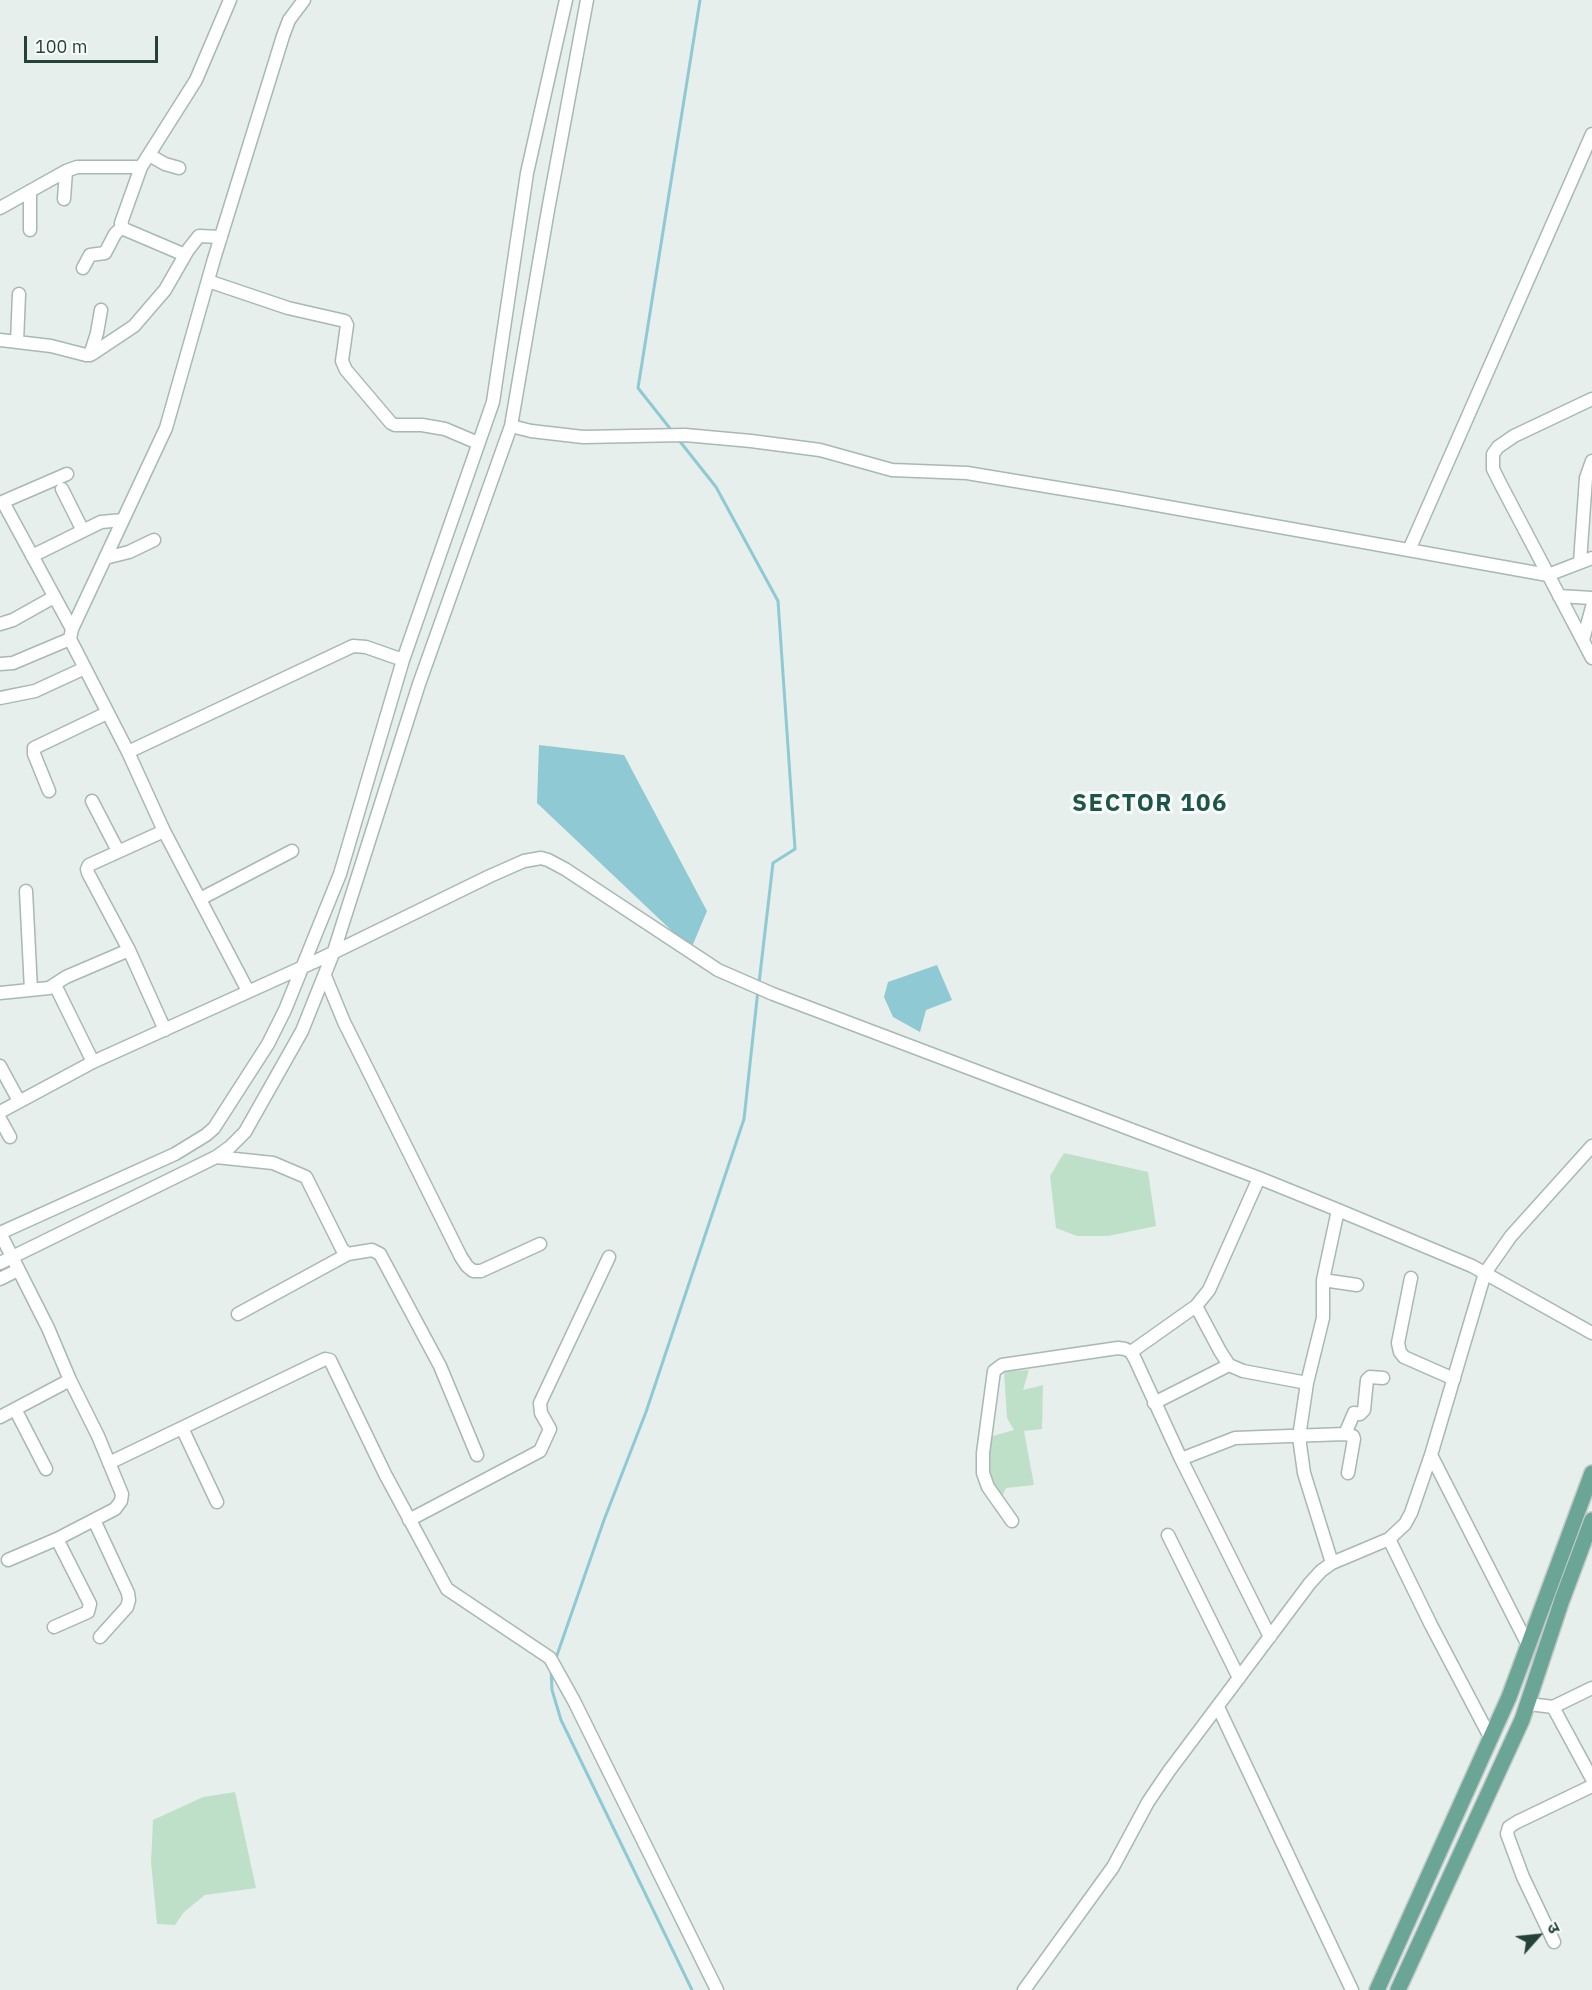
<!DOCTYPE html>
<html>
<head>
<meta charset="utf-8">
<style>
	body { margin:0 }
	#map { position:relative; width:1592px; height:1990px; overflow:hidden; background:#e6efeb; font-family:"IBM Plex Sans","Noto Sans Devanagari",sans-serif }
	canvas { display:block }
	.north { position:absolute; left:1508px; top:1906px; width:60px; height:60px; -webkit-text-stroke:4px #f7fbf9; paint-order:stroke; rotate:63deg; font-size:16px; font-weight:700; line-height:24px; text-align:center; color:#24423a }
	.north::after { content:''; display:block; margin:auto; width:21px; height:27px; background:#24423a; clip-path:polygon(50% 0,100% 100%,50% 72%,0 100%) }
	.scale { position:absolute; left:24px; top:36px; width:134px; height:27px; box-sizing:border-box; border:3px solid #24423a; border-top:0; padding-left:8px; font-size:18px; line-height:21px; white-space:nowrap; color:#24423a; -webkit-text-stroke:4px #f7fbf9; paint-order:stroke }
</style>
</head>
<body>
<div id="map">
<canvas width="1592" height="1990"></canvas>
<div class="north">उ</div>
<div class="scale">100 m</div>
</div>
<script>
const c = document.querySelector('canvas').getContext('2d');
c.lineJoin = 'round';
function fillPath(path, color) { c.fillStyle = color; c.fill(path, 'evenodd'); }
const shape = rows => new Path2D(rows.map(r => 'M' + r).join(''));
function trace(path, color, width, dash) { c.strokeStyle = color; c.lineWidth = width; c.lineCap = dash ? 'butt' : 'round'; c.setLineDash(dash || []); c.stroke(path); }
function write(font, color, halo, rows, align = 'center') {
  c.font = font + ' "IBM Plex Sans",sans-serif'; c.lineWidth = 6; c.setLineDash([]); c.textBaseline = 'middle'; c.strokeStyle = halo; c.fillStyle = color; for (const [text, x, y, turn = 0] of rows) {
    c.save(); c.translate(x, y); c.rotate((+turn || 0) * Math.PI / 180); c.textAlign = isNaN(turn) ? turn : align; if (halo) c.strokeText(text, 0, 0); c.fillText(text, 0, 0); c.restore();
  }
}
fillPath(shape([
	[1064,1153,1148,1172,1156,1226,1108,1236,1077,1236,1056,1228,1050,1176],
	[1029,1370,1023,1390,1043,1385,1042,1429,1024,1431,1034,1485,1006,1488,1002,1497,989,1482,986,1457,989,1437,1014,1430,1007,1418,1004,1371],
	[235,1792,256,1888,205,1895,184,1912,175,1925,157,1924,151,1862,153,1820,203,1797]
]), '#bfe0c8');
fillPath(shape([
	[539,745,624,755,707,911,691,949,537,803],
	[937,965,952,1000,926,1010,920,1032,893,1017,884,997,888,982]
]), '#8ec9d4');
trace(shape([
	[672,431,638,388,700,0],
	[678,439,716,487,778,601,795,849,773,863,759,983],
	[556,1658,604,1520,646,1412,744,1119,758,990],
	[551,1669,552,1690,561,1720,692,1990]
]), '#8ec9d4', 3);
const minor = shape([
	[149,155,165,164,179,168],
	[64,199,66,171],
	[0,208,66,171,77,167,141,167],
	[30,230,30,191],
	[185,255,124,229,121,223,141,167,196,80,230,0],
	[83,268,90,255,105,253,115,234,122,227],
	[208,281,288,308,345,321,347,325,342,361,346,370,391,423,395,425,422,425,445,429,478,443],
	[0,340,51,346,86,355,92,354,134,326,165,290,188,250,199,236,221,237],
	[17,342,19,294],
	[90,355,97,333,101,310],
	[1592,399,1514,436,1498,447,1493,454,1493,469,1501,485,1592,658],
	[511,426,531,431,583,437,685,435,751,441,820,450,892,470,967,473,1118,498,1548,575,1592,558],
	[62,489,83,531],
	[3,502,72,629],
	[0,503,67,474],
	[1409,550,1592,134],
	[32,556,101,522,123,520],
	[105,558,129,552,154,540],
	[1580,562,1586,478,1592,461],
	[1559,596,1592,598],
	[0,624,13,620,54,597],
	[1583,640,1592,607],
	[0,664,13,663,70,639],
	[0,698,35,691,85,668],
	[128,752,353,646,366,647,403,660],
	[49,791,34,754,34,748,107,713],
	[92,801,118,851],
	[164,831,89,865,87,869,88,873,129,950,165,1030],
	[26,891,31,990],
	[200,899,292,851],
	[325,976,344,1022,461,1257,467,1266,473,1271,481,1271,540,1244],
	[55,985,93,1062],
	[248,991,164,831,128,752,70,639,72,629,166,428,214,259,283,36,289,20,304,0],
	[0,993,49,988,66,977,129,950],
	[0,1066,19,1101],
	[0,1112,93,1062,314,962,490,876,524,861,541,858,548,860,565,869,718,970,773,994,1259,1178,1338,1210,1472,1266,1592,1333],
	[0,1119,10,1137],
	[216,1157,273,1163,306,1177,342,1249,348,1254,372,1250,380,1254,440,1366,477,1455],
	[0,1233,175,1154,206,1135,214,1128,268,1044,285,1010,340,874,403,660,493,402,527,173,566,0],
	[0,1233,48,1328,70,1380,98,1436,122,1494,121,1501,115,1509,57,1539,8,1560],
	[0,1263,216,1157,230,1147,245,1132,302,1031,334,951,419,684,511,426,548,210,587,0],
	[1411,1278,1398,1343,1400,1352,1404,1357,1454,1379],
	[0,1279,18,1270],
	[1323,1280,1357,1285],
	[1196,1306,1220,1351,1229,1365,1243,1371,1307,1383],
	[238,1314,348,1254],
	[1131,1352,1196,1306,1209,1290,1259,1178],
	[1154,1403,1229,1365],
	[15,1409,46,1469],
	[0,1417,70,1380],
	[182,1428,217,1502],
	[1345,1434,1354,1413,1360,1414,1364,1410,1367,1380,1370,1377,1383,1378],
	[1431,1455,1528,1645],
	[1181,1459,1235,1438,1345,1434,1353,1436,1354,1439,1348,1473],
	[109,1463,325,1359,330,1360,385,1474,447,1589,550,1658,574,1701,717,1990],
	[94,1520,128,1593,129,1600,127,1607,100,1637],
	[409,1520,540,1451,550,1429,541,1413,540,1403,609,1257],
	[1012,1521,988,1487,983,1473,983,1453,994,1371,1002,1365,1118,1348,1125,1349,1131,1352,1135,1359,1181,1459,1270,1637],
	[1168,1535,1239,1678],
	[1389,1539,1431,1625,1490,1737],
	[1332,1563,1304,1473,1299,1437,1307,1383,1323,1318,1323,1280,1338,1210],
	[54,1627,88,1612,90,1604,57,1539],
	[1529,1704,1553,1707,1592,1688],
	[1218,1707,1352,1990],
	[1553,1707,1592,1779],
	[1554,1942,1523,1877,1507,1834,1509,1827,1517,1822,1592,1786],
	[1024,1990,1113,1867,1148,1802,1169,1771,1310,1583,1321,1571,1332,1563,1389,1539,1405,1524,1411,1513,1431,1455,1485,1273,1511,1236,1592,1146]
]);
const major = shape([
	[1377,1990,1509,1697,1592,1473],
	[1398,1990,1522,1720,1562,1600,1592,1520]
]);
trace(minor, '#a8b8b2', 15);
trace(major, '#c2cac8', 18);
trace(minor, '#fff', 12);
trace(major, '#6aa596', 15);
c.letterSpacing = '1.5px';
write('bold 24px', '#1f5548', '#f7fbf9', [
	["SECTOR 106",1150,804]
]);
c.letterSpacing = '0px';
</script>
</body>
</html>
